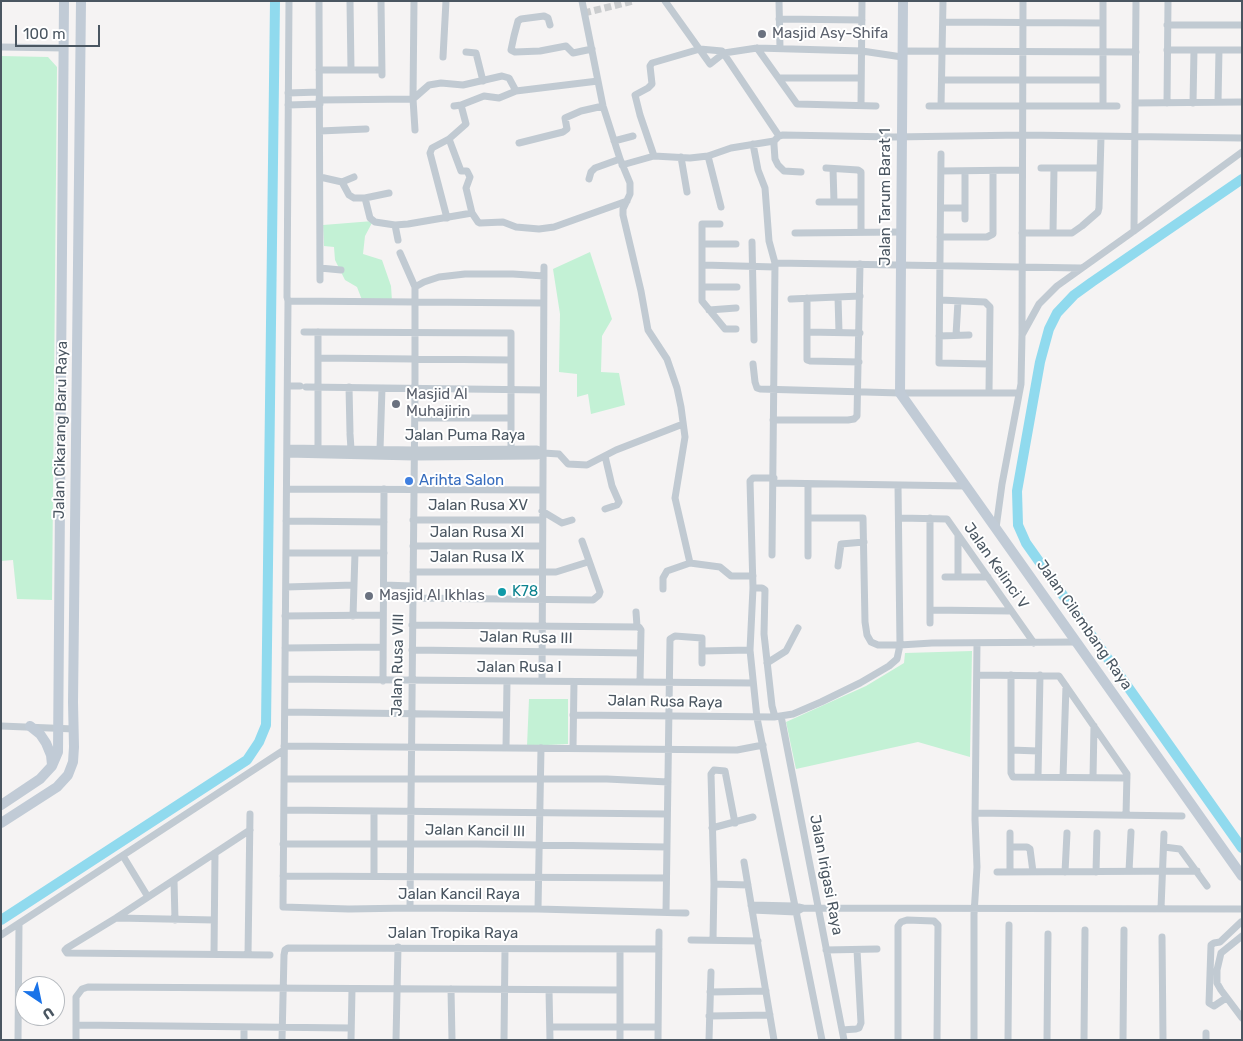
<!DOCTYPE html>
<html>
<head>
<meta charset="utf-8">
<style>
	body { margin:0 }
	#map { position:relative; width:1243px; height:1041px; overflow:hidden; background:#f5f3f3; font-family:Rubik,sans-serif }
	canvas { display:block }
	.frame { position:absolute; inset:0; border:2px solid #4a5661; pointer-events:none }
	.north { position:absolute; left:15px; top:976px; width:50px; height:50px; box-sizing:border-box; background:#fff; border:1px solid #b7bbc0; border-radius:50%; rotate:146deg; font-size:14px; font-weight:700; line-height:20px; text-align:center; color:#4a5661 }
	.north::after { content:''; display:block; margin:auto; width:18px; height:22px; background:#1a73e8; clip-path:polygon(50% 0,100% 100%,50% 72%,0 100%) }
	.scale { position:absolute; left:15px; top:25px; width:85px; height:22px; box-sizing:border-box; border:2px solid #4a5661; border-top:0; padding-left:6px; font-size:15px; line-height:18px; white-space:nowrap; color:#4a5661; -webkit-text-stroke:4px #fff; paint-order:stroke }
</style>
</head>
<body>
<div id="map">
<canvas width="1243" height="1041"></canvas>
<div class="frame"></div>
<div class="north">U</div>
<div class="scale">100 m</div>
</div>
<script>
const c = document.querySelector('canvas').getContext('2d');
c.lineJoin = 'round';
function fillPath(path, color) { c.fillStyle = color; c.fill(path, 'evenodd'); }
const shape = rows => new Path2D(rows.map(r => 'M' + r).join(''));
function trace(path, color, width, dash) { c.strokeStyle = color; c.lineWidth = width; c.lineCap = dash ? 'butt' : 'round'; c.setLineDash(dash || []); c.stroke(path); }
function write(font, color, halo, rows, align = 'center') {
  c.font = font + ' Rubik,sans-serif'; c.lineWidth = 4; c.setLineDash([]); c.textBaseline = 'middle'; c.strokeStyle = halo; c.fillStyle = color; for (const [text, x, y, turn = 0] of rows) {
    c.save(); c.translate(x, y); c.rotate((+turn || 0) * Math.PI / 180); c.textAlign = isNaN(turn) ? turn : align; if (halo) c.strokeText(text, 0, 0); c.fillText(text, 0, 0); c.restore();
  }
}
fillPath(shape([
	[1,56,48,57,57,67,52,600,17,599,13,560,1,561],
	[373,221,365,236,363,254,382,260,391,286,392,301,362,300,357,287,345,280,335,260,334,247,324,246,323,225],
	[590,252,612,319,602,336,601,372,619,373,625,405,591,414,588,394,577,397,577,374,559,372,560,314,553,269],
	[972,651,970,757,918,742,796,769,786,722,866,686,904,663,905,653],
	[529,699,568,699,568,744,527,746]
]), '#c3f1d5');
trace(shape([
	[1242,179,1092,282,1074,295,1057,313,1049,329,1040,362,1017,491,1018,525,1026,543,1242,848],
	[1,920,247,760,259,742,266,725,275,1]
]), '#90daee', 10);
trace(shape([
	[584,13,633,1]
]), '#caccce', 7, [7, 3.5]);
trace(shape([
	[289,1,287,297,288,301,543,303],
	[319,1,320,280],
	[350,1,351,70],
	[381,1,382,75],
	[414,1,413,99,415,130],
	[582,1,603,106,620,159,630,183,630,194,623,209,623,215,641,291,648,330,667,359,677,388,681,407,685,437,675,498,690,563,720,567,731,576,753,576],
	[665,1,710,64,724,53,757,48,862,51,902,57],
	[779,1,780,48],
	[779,19,862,20],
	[943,22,1103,23],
	[550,25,548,18,544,16,521,19,518,21,514,36,511,50,515,52,540,51,566,46,573,53,592,49],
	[1167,25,1242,25],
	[1,47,64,48],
	[757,48,797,104,876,106],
	[1167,50,1242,50],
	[902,51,1136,52],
	[466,52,476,53,483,81],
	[443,57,446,1],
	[319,70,382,70],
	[779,78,861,78],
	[942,80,1103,80],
	[288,93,319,92],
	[319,100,413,99,429,85,441,83,463,85,502,76,509,78,516,91],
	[1218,102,1219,50],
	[1135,103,1242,102],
	[1167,103,1168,1],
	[1193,103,1194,50],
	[288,105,320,104],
	[861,105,862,1],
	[454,106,461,105],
	[929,106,1117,106],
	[941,106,943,1],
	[1103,106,1103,1],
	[320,131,366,129],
	[449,139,461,171,467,171,470,177,466,188,472,213],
	[614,141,633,136],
	[519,143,563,132,567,129,565,118,581,111,603,106],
	[753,144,758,170,765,188,769,241,775,263,772,555],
	[941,154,939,363,989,364],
	[654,156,640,115,635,95,648,88,652,84,650,66,652,63,700,49,722,51,779,136],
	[708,156,721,207],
	[681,157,687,192],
	[622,165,654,156,690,158,708,156,731,148,774,141],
	[826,168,858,170,861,172,861,232],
	[1041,168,1099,168],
	[833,169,834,202],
	[941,171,1022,170],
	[801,172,784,171,778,165,775,159,774,145,774,141,779,136,783,135,894,137,1023,135,1242,138],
	[320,177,342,182,349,195,354,198,365,198,389,193],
	[589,179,591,172,595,168,620,159],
	[342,182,354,177],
	[365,198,370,218,375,222,395,225,408,224,472,213,478,222,480,223,503,222,516,227,539,229,554,227,627,201],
	[819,202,861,202],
	[941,208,965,208],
	[447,218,430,153,432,148,449,139,466,124,461,105,484,96,499,98,516,91,598,81],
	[965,219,965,171],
	[720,224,702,224,702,301,725,329,736,329],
	[395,225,398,240],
	[1134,231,1136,1],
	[795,233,901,232],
	[1022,233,1072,233,1082,226,1098,212,1099,208,1101,137],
	[1053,233,1054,168],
	[940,237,987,237,993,234,993,171],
	[752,242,754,340],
	[703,244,736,244],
	[400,253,415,287],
	[775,263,1081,268],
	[703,265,775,267],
	[320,268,341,270],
	[703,287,737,287],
	[838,297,839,332],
	[807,298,807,360,810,361,859,362],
	[791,299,860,296],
	[940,300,985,302,990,307,989,392],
	[288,301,283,907,349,909,410,908,538,909,686,913],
	[709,310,736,308],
	[304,332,511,333,511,450],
	[807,332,860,333],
	[1022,334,1023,1],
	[956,335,958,301],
	[939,336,969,335],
	[318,358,511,360],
	[753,364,755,382,757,388,760,389,900,393,1019,393],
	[288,386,300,386],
	[306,387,543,390],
	[349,387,350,432],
	[415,418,511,418],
	[773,420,848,420,854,419,857,416,860,264],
	[350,434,351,449],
	[287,448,414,450,537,449,543,453,559,454,568,464,587,465,616,450,683,424],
	[318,448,318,332],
	[380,450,382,388],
	[287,454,414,457,537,456,543,453],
	[774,478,753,478,750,481,753,588,750,650,757,718,822,1040],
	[774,483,966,486],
	[287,489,542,490],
	[605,509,617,505,619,502,612,486,605,456],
	[542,511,562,523,572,520],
	[808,518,863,518,865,622,867,635,871,642,878,645,900,645,932,643,1077,642],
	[900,518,947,519,1034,643],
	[413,520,542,520],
	[286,521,384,522],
	[996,528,1002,484,1021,384,1022,335,1039,304,1057,286,1134,231,1242,152],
	[413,546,542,546],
	[286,553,384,553],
	[808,556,808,484],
	[838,566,841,544,864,542],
	[413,572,556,572,588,562],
	[945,577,988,577],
	[958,577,958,535],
	[384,585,412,586],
	[286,587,354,585],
	[753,588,762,588,765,590,764,634,772,706,775,717],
	[663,589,663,578,667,571,690,563],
	[412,598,593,600,599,595,600,592,582,541],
	[930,610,1011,611],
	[636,612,637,626],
	[285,616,383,615],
	[353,616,355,553],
	[930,623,930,518],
	[412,625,639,627,641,630,640,682],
	[285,648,383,647],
	[412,650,640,653],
	[703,651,750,650],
	[767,663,786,651,798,628],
	[977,675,1059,676,1127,774,1126,815],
	[1011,675,1011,773,1013,777,1127,778],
	[285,679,753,683],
	[383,681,384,489],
	[542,681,544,267],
	[285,712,506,715],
	[573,715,774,717,793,714,821,702,860,683,889,666,897,659,900,645,898,485],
	[781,716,844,1040],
	[1,726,74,729],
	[284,746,737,750,763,745],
	[506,748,507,681],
	[573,748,574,682],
	[1011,750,1038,751],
	[1038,777,1040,675],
	[1063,777,1066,686],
	[1093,777,1094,726],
	[284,779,607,779,668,782],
	[284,810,667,814],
	[975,813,1182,816],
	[712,828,753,817],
	[250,830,116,918,67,948,65,950,67,953,270,955],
	[283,844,477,844,667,847],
	[1010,847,1027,847,1030,849,1033,872],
	[1164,847,1180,849,1207,886],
	[123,856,148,897],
	[744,862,774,1040],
	[1129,871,1131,832],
	[997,872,1197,871],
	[1010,872,1010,833],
	[1065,872,1067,833],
	[1096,872,1097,833],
	[283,876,666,878],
	[374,876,374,811],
	[174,880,175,920],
	[714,884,748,885],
	[751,905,794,906,803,908,796,912,752,910],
	[410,908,415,388,415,287,424,282,439,277,465,274,513,274,544,276],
	[803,908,1242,909],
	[1161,908,1164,834],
	[538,909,541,748],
	[666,912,670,639,675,636,702,638,702,663],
	[117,918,214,920],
	[1,935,284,750],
	[1242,936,1221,953,1217,970,1217,983,1221,990,1242,1018],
	[1162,937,1163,1040],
	[691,940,758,941],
	[713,940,714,884,711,774,714,770,725,771,735,823],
	[620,949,620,1040],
	[826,950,877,949],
	[214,954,215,853],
	[248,955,250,814],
	[451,989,452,1040],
	[549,990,550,1040],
	[710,992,766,991],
	[1226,998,1214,1006,1209,1003,1211,945,1214,943,1220,942,1241,922],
	[709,1016,770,1015],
	[76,1025,351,1028],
	[550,1027,658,1027],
	[842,1030,856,1029,859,1028,861,1023,857,950],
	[18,1040,19,924],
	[76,1040,76,997,82,989,88,987,620,990],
	[244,1040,244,1027],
	[282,1040,284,955,285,950,288,948,659,949],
	[351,1040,352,989],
	[396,1040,398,947],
	[504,1040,505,949],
	[658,1040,659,932],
	[709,1040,711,972],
	[898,1040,898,926,901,922,907,920,934,921,938,925,937,1040],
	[974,1040,974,914,977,867,975,819,977,643],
	[1008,1040,1009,925],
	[1047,1040,1048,934],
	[1084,1040,1085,930],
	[1123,1040,1124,930],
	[1206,1040,1206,1033]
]), '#c1cad2', 7);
trace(shape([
	[903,1,900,393,1242,876],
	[30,726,40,734,46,743,51,755,52,765],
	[1,805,40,779,52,766,58,752,64,1],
	[1,823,57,787,68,775,73,762,74,747,73,702,81,1]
]), '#c1cbd6', 10);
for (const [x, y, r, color] of [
	[762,34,5,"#6b7280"],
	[396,404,5,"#6b7280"],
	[409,481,5,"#3f7fe0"],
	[502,592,5,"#0f9aa8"],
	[369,596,5,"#6b7280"]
]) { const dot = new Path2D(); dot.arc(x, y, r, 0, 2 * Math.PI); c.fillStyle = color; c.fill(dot); trace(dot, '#fff', 2); }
write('15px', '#5b616d', '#fff', [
	["Masjid Asy-Shifa",772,34],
	["Masjid Al",406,395],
	["Muhajirin",406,412],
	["Masjid Al Ikhlas",379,596]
], 'left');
write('15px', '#4a5661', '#fff', [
	["Jalan Tarum Barat 1",886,197,-90],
	["Jalan Cikarang Baru Raya",61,430,-89],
	["Jalan Puma Raya",465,436],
	["Jalan Rusa XV",478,506],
	["Jalan Rusa XI",477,533],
	["Jalan Rusa IX",477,558],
	["Jalan Kelinci V",996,566,55],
	["Jalan Cilembang Raya",1084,625,55],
	["Jalan Rusa III",526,638,1],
	["Jalan Rusa VIII",398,665,-89],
	["Jalan Rusa I",519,668],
	["Jalan Rusa Raya",665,702,1],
	["Jalan Kancil III",475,831,1],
	["Jalan Irigasi Raya",826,875,79],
	["Jalan Kancil Raya",459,895],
	["Jalan Tropika Raya",453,934]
]);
write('15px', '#366cbe', '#fff', [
	["Arihta Salon",419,481]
], 'left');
write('15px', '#0d838f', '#fff', [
	["K78",512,592]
], 'left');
</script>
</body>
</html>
